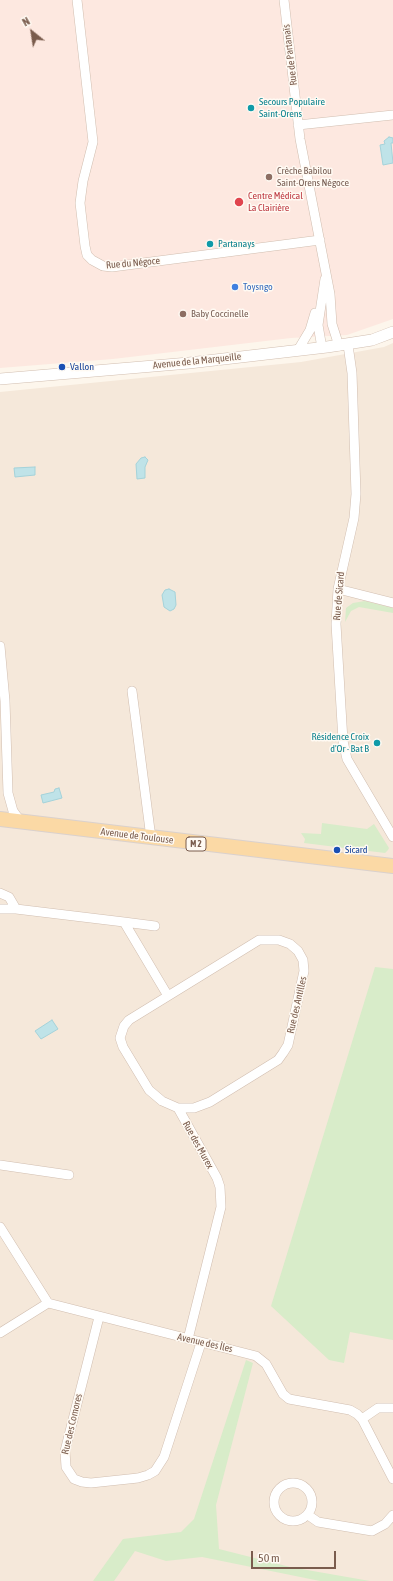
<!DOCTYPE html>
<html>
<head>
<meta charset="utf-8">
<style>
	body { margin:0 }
	#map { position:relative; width:393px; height:1581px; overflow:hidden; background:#fdf6ec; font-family:"Asap Condensed",sans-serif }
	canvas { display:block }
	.north { position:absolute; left:12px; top:12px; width:40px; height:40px; -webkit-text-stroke:3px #fffaf3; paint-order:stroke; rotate:330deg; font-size:11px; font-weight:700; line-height:16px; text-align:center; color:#7a5c4d }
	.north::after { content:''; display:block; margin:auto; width:14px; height:18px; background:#7a5c4d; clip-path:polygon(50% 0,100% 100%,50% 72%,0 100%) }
	.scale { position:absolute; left:251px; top:1551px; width:85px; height:18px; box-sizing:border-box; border:2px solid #7a5c4d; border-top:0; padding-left:5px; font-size:12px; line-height:14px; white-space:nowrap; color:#7a5c4d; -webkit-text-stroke:3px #fffaf3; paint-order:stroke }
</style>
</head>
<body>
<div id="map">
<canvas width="393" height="1581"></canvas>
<div class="north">N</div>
<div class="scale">50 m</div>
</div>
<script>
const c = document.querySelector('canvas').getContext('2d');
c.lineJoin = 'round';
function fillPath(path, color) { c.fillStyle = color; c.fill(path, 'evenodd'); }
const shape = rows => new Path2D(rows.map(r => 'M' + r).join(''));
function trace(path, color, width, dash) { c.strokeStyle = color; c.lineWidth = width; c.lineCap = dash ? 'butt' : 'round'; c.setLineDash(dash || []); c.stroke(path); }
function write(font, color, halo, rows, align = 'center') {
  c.font = font + ' "Asap Condensed",sans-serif'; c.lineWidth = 3; c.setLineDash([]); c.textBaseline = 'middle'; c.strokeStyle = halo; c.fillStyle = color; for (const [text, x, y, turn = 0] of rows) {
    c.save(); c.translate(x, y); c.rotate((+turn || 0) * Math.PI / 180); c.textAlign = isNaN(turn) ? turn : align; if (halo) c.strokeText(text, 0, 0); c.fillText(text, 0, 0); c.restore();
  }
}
fillPath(shape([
	[393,343,393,1581,0,1581,0,392,301,362,384,347]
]), '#f5e8da');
fillPath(shape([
	[0,0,393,0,393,319,347,335,291,338,113,359,0,368]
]), '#fde8e0');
fillPath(shape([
	[365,601,393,608,393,613,359,607,351,611,345,622,346,608,353,603],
	[322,823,367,829,374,824,389,848,388,850,385,853,304,843,305,839,301,833,321,834],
	[375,967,393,969,393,1340,350,1332,344,1363,329,1360,271,1306],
	[246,1360,253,1363,216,1505,219,1549,290,1567,370,1581,320,1581,202,1557,166,1561,135,1551,114,1581,93,1581,123,1539,181,1532,194,1519]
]), '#d8ecc9');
const water = shape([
	[389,137,393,138,393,143,391,143,393,163,383,165,380,145,385,144,384,141,389,137],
	[145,457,148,460,145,467,145,478,137,479,136,464,141,458,145,457],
	[35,467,35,475,15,477,14,468,35,467],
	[169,589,175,592,176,605,174,609,170,611,164,607,162,595,165,590,169,589],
	[59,788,62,798,43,803,41,795,54,792,55,789,59,788],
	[52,1020,58,1029,41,1039,35,1031,52,1020]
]);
fillPath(water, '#bfe3e8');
trace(water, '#a5d3da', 1);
const minor = shape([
	[77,0,93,142,83,181,80,203,85,246,87,255,92,260,103,266,112,267,320,240],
	[284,0,300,139,330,294,332,324,339,346],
	[298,125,393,115],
	[348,345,352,373,356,494,354,518,338,589,336,624,343,741,347,759,393,837],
	[322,348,318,325,325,279],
	[298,350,310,330,315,313],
	[338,589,393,603],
	[0,646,5,701,8,793,13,811,21,822],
	[132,691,151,838],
	[0,893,9,897,16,909],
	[0,909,16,909,124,922,168,996,259,940,279,940,290,944,298,951,303,960,304,971,288,1045,283,1053,278,1060,210,1102,194,1108,178,1108],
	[124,922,155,926],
	[168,996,129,1020,124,1026,120,1038,123,1047,149,1090,162,1101,178,1108,217,1178,220,1187,221,1207,188,1339],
	[0,1165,69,1175],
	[0,1227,48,1303,256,1356,266,1364,283,1394,289,1399,350,1410,357,1414,362,1419,393,1479],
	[99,1317,65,1451,66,1467,74,1479,82,1482,91,1483,138,1478,148,1475,155,1471,164,1457,201,1343],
	[0,1333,48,1303],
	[362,1419,378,1408,393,1408],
	'274 1502a19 19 0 1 1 38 0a19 19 0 1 1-38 0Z',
	[308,1515,318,1522,372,1531,385,1524,393,1515]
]);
const tertiary = shape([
	[0,379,189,363,327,347,372,340,393,332]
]);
const primary = shape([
	[0,819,393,866]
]);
trace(minor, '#d1beb0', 10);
trace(tertiary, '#d1beb0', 12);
trace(primary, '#dad1cd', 16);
trace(minor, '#fff', 9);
trace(tertiary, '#fff', 11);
trace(primary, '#fbd9a5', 14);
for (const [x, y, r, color] of [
	[251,108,4,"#0f9aa8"],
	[269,177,4,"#8d6e63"],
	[239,202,5,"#e0444e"],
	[210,244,4,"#0f9aa8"],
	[235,287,4,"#3f7fe0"],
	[183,314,4,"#8d6e63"],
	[62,367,4,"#1a4fb4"],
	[377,743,4,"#0f9aa8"],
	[337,850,4,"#1a4fb4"]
]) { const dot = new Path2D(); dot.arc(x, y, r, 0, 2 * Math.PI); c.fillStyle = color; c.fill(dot); trace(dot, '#fffaf3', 1.5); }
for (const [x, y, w] of [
	[196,844,20]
]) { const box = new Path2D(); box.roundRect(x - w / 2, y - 7, w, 14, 3); c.fillStyle = '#fffaf3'; c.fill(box); trace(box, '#7a5c4d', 1); }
write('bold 9px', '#7a5c4d', null, [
	["M 2",196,844]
]);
write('10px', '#7a5c4d', '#fffaf3', [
	["Rue de Partanaïs",290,55,-97],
	["Rue du Négoce",133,263,-5],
	["Avenue de la Marqueille",197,361,-6],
	["Rue de Sicard",339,596,-85],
	["Avenue de Toulouse",137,836,7],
	["Rue des Antilles",297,1005,-77],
	["Rue des Murex",198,1145,61],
	["Avenue des Îles",205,1343,13],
	["Rue des Comores",72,1424,-77]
]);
write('10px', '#0d838f', '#fffaf3', [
	["Secours Populaire",259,102],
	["Saint-Orens",259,114],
	["Partanays",218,244],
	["Résidence Croix",369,737,"right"],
	["d'Or - Bat B",369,749,"right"]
], 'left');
write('10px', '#785e54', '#fffaf3', [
	["Crèche Babilou",277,171],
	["Saint-Orens Négoce",277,183],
	["Baby Coccinelle",191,314]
], 'left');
write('10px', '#be3a42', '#fffaf3', [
	["Centre Médical",248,196],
	["La Clairière",248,208]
], 'left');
write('10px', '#366cbe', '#fffaf3', [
	["Toysngo",243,287]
], 'left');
write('10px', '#164399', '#fffaf3', [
	["Vallon",70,367],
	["Sicard",345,850]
], 'left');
</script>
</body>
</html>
